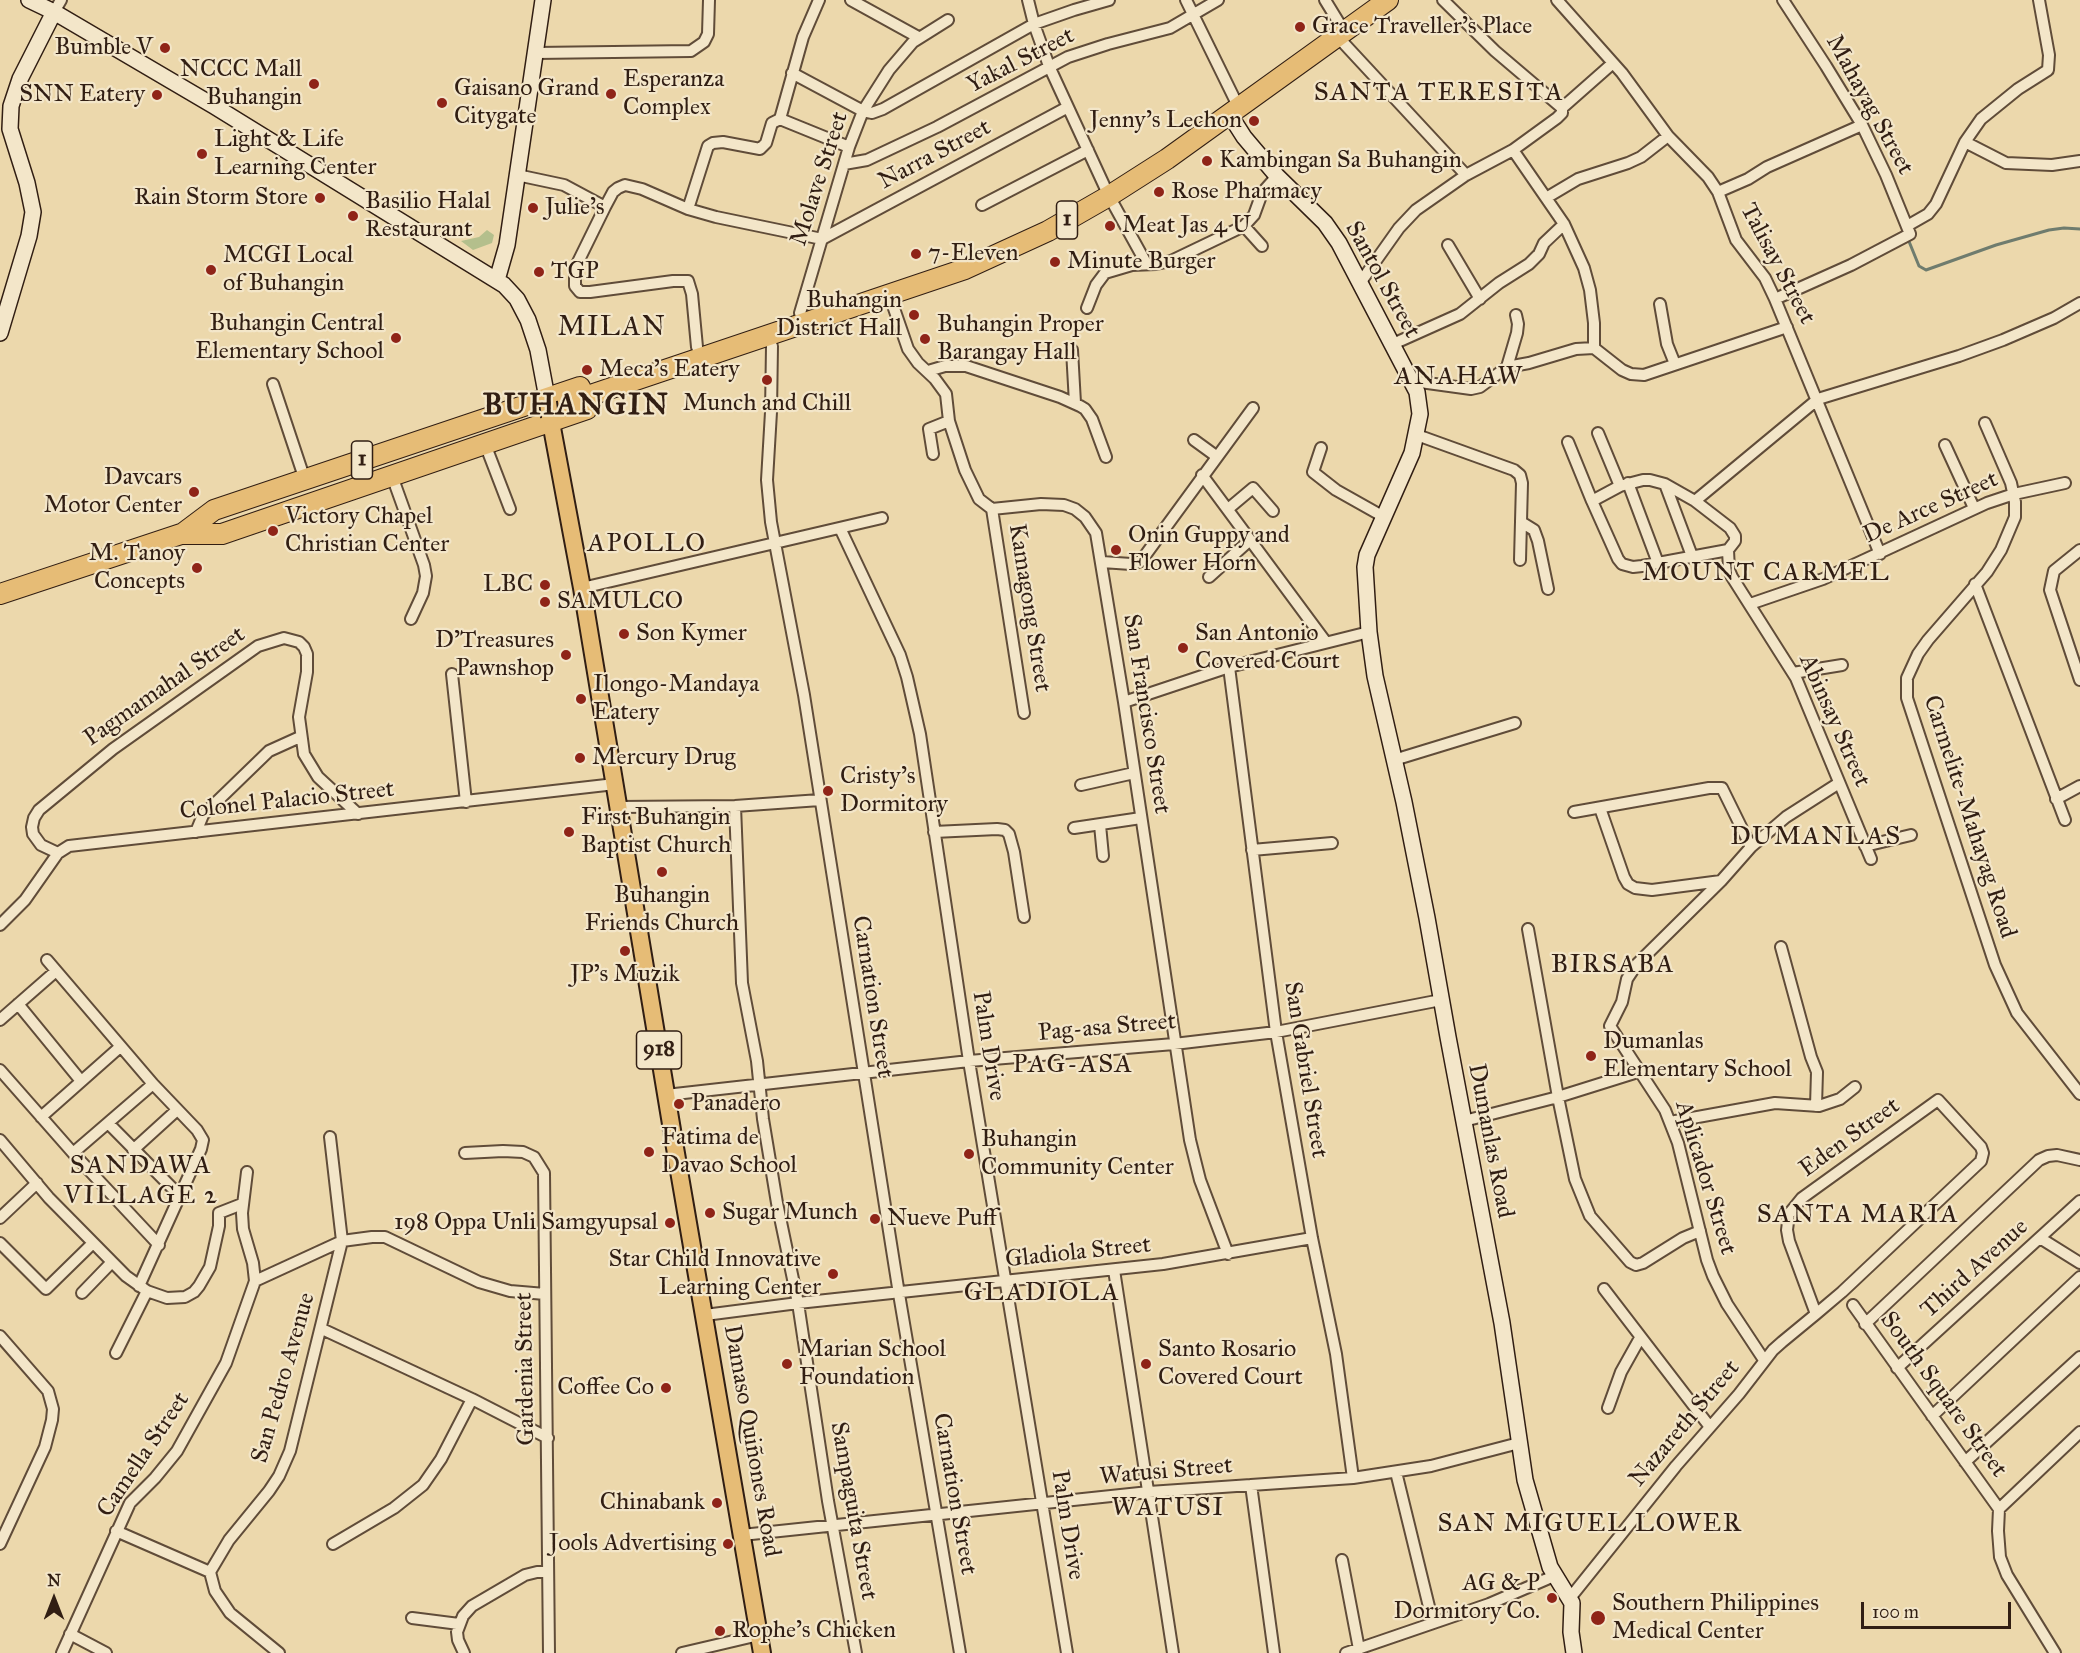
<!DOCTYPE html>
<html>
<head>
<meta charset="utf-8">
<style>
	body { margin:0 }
	#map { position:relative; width:2080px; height:1653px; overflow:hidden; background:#ecd8ac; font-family:"IM FELL Great Primer",serif }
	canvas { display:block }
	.north { position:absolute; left:24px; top:1569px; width:60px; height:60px; -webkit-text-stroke:4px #f3e6c9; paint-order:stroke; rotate:0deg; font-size:16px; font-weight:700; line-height:24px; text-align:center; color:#311e13 }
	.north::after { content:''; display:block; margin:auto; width:21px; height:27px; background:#311e13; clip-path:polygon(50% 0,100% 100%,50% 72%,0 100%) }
	.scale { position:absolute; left:1861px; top:1602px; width:150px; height:27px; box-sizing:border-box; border:3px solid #311e13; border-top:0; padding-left:8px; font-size:18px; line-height:21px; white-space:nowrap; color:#311e13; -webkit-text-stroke:4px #f3e6c9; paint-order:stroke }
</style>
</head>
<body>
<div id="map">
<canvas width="2080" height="1653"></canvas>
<div class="north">N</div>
<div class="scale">100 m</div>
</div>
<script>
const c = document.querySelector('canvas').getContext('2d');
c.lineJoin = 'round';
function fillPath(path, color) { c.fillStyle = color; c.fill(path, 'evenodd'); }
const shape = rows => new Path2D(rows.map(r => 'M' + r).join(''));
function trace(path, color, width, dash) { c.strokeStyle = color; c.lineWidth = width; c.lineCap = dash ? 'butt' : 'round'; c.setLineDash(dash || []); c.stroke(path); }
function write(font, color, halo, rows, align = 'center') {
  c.font = font + ' "IM FELL Great Primer",serif'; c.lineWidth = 4.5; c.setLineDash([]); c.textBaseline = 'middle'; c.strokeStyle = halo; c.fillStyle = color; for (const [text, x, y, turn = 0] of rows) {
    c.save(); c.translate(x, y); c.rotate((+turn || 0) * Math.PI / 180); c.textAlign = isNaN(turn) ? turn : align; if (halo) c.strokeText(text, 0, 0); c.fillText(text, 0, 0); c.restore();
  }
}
fillPath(shape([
	[487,230,494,235,492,243,473,250,461,241,479,237]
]), '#b4bf8c');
trace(shape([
	[1908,239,1919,266,1926,270,1996,245,2049,230,2064,228,2080,229]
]), '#6f7c6e', 3);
trace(shape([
	[531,416,566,404]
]), '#c7b38d', 20, [20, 10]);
const street = shape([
	[851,0,918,37],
	[1028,0,1034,24,1049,66,1109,196,1146,263],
	[1186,0,1239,108],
	[1325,0,1344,31],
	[1443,0,1495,51,1562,108],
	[1557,0,1622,73,1668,136,1708,177,1718,192,1736,240,1765,278,1775,299,1880,554],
	[54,12,61,0],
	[1337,36,1466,175],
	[536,53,691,51,704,42,708,34,709,0],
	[792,73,863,111,872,113,883,109,1034,24,1074,10,1109,0],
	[780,119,803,37,819,0],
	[780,119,849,147],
	[1965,142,2006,163,2052,165,2080,161],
	[1513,150,1564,224,1584,268,1590,290,1594,323,1594,348],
	[844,164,867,160,937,127,1068,57,1108,44,1170,28,1218,0],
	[517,175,564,185,605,207],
	[1718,192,1748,179,1767,167,1862,125],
	[1546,198,1578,179,1628,163,1641,157,1668,136],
	[982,205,1088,150],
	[688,209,708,146,713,143,723,142,760,149,766,143,772,123,780,119],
	[1244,226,1262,246],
	[1907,226,1928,214,1936,204,1965,142,1981,119,2018,89,2048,70,2049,55,2039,0],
	[1448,245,1480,299],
	[1360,283,1399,228,1416,210,1466,175,1513,150,1557,118,1562,113,1562,108,1613,63],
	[889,294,908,349,918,363,935,379,946,394,949,421,965,470,979,499,992,509,1041,504,1064,505,1075,509,1085,517,1096,533,1124,702,1190,1140,1200,1180,1228,1254],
	[1775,299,1851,265,1910,234,1886,175,1862,125,1826,66,1783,0],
	[1660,304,1667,344,1675,364],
	[1087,308,1096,285,1105,273,1132,265,1156,264,1171,261,1244,226,1254,215,1262,193,1277,176],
	[800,313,849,147,863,111,889,70,913,42,948,20],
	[1393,344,1460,314,1499,283,1529,264,1539,254,1544,243,1564,224],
	[772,346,771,412,767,480,771,522,804,695,899,1294,960,1653],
	[697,347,692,294,688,281,673,281,590,292,580,292,575,286,575,270,577,264,605,207,613,192,618,188,625,185,642,189,688,209,716,217,822,239,1068,107],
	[1072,350,1075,403],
	[1507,367,1517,333,1518,324,1516,315],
	[928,371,945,366,966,366,1060,397,1080,406,1085,409,1092,419,1106,457],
	[1413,381,1471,389,1480,387,1507,367,1529,363,1576,349,1594,348,1622,370,1631,374,1644,375,1787,327],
	[273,384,305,480],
	[1985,423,2011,483,2015,502,2015,517,2001,550,1987,572,1928,640,1918,654,1907,678,1907,698,1995,965,2017,1013,2080,1094],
	[1598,433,1620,486],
	[1417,435,1514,470,1520,475,1522,483,1520,560],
	[1194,440,1216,456],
	[1568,442,1592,501,1618,559,1622,564,1633,567,1642,566,1728,550],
	[485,444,510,509],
	[1945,445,1974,508],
	[1321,448,1313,472,1336,490,1384,517],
	[933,454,929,429,949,421],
	[1202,475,1325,641],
	[392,476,424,565,426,576,423,593,411,619],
	[1628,483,1658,563],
	[1665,484,1692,556],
	[1592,501,1620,486,1643,480,1650,480,1665,484,1695,501,1730,528,1735,536,1735,541,1728,550,1729,570,1732,577,1796,678,1871,859],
	[1695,501,1818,399,1959,356,2003,340,2054,318,2080,303],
	[992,509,1024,713],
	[1228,509,1253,488,1273,511],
	[1521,522,1534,530,1538,541,1548,589],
	[840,528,900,655,907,677,920,734,969,1061,1067,1653],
	[2080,550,2054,571,2050,590,2080,680],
	[1102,562,1131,564,1141,561,1253,408],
	[1209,577,1250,540],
	[1975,584,2065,820],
	[582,588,882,518],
	[1750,604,1823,579,1987,503,2014,494,2065,483],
	[1229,667,1276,1032,1312,1238,1336,1354,1353,1478],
	[1793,673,1842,665],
	[452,674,466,802],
	[1124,702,1229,667,1369,632],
	[1394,760,1515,723],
	[1081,785,1134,773],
	[2056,799,2080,786],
	[735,806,742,983,757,1061,763,1119,777,1203,798,1303,828,1501,856,1653],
	[619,807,735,806,820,800],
	[1600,808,1624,877,1628,884,1635,888,1652,890,1721,881],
	[1574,812,1709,788,1722,788,1751,847],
	[1100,825,1103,856],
	[1074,828,1141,818],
	[196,832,203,815,269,751,300,737],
	[934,832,997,829,1005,830,1009,834,1014,852,1024,917],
	[1865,846,1911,835],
	[1252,850,1332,843],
	[58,853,41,845,33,834,32,827,34,818,39,810,113,749,258,646,284,638,299,642,304,647,307,654,307,672,299,717,304,754,318,777,358,814],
	[0,925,25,900,58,853,69,846,615,784],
	[1528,929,1558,1097,1575,1179,1590,1216,1630,1262,1636,1265,1643,1263,1683,1238,1700,1231],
	[1781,947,1811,1057,1817,1072,1816,1106],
	[47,960,153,1084,197,1130,203,1140,201,1149,139,1286],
	[18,1004,81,1081],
	[0,1020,56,971],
	[0,1070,73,1153,159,1245],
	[666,1095,969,1061,1174,1044,1276,1032,1441,1000],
	[41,1117,120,1047],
	[1464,1121,1558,1097,1641,1071],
	[1670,1122,1775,1103,1819,1106,1840,1099,1855,1087],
	[108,1123,179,1195],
	[0,1140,49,1198,126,1276,147,1291,167,1298,185,1297,194,1292,199,1286,210,1267,219,1226,219,1213,242,1204],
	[133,1150,177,1110],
	[73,1153,153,1084],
	[465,1153,503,1151,523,1152,534,1157,544,1173,549,1653],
	[0,1218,37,1183],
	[2040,1238,2080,1263],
	[0,1243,46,1289,93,1243],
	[1114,1270,1173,1653],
	[255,1281,342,1241,372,1237,385,1237,479,1282,510,1291,545,1294],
	[1604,1289,1710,1427],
	[82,1293,112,1262],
	[1853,1305,1999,1509],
	[705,1315,798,1303,1163,1264,1312,1238],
	[1865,1324,2039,1160,2048,1156,2057,1155,2080,1160],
	[322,1329,472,1399,548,1438],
	[0,1336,48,1391,53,1409,52,1420,45,1447,0,1544],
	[116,1353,147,1291],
	[1764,1360,1727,1304,1713,1276,1707,1260,1678,1143,1665,1110,1610,1026,1622,1002,1627,979,1637,964,1721,881,1751,847,1786,817,1839,783],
	[1897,1368,2080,1201],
	[1608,1408,1621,1372,1640,1338],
	[1932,1416,2080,1277],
	[1965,1462,2080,1357],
	[1396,1472,1433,1623],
	[1251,1485,1274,1653],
	[1999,1509,1998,1531,2000,1557,2007,1575,2055,1653],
	[1999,1509,2080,1432],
	[116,1531,210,1572],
	[742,1535,1149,1492,1353,1478,1431,1466,1519,1443],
	[333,1544,394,1508,423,1485,441,1459,472,1399],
	[1342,1560,1359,1649],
	[1570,1598,1676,1466,1739,1394,1773,1350,1782,1342,1816,1314,1842,1292,1981,1161,1983,1153,1981,1147,1938,1100,1802,1198,1789,1214,1787,1230,1789,1241,1816,1314],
	[412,1618,459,1624],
	[70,1634,106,1653],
	[62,1653,130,1503,155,1478,177,1451,226,1363,255,1281,253,1263,243,1229,242,1213,247,1172],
	[279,1653,230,1613,215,1591,210,1572,229,1540,269,1491,279,1476,290,1451,342,1241,330,1137],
	[464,1653,458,1640,457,1632,463,1616,472,1606,525,1575,537,1572,548,1572],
	[682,1653,759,1635],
	[1346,1653,1489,1604,1554,1576]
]);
const secondary = shape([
	[29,0,54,12,214,106,504,285,517,299,528,320,538,350,547,398],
	[1230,115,1244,137,1277,176,1325,223,1339,243,1417,392,1420,414,1412,453,1367,555,1365,567,1369,632,1375,676,1404,802,1427,918,1448,1037,1502,1323,1525,1480,1550,1567,1572,1603,1571,1632,1574,1653],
	[497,280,507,245,543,0],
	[0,333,29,236,33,212,27,183,10,129,11,106,20,79,54,12]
]);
const primary = shape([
	[550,417,582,588,673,1136,762,1653]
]);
const highway = shape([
	[567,403,965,269,1048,231,1109,196,1167,159,1388,0],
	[182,534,222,534,587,409],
	[182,534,214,510,580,387],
	[0,594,193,530]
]);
trace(street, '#604c39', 14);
trace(secondary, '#311e13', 18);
trace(primary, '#311e13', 20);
trace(highway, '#311e13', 22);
trace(street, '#f3e6c9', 10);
trace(secondary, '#f3e6c9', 15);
trace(primary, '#e6bc76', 16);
trace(highway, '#e6bc76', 20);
const primaryBridge = shape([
	[548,402,550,417]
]);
trace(primaryBridge, '#311e13', 20, []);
trace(primaryBridge, '#e6bc76', 16);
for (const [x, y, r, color] of [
	[1300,27,6,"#8f2418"],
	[165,48,6,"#8f2418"],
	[314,84,6,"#8f2418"],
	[611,94,6,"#8f2418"],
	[157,95,6,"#8f2418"],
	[442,103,6,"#8f2418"],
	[1254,121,6,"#8f2418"],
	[202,154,6,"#8f2418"],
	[1207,161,6,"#8f2418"],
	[1159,192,6,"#8f2418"],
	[320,198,6,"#8f2418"],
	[533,208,6,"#8f2418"],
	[353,216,6,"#8f2418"],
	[1110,226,6,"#8f2418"],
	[916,254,6,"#8f2418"],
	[1055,262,6,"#8f2418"],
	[211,270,6,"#8f2418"],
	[539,272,6,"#8f2418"],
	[914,315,6,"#8f2418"],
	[396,338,6,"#8f2418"],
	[925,339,6,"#8f2418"],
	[587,370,6,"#8f2418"],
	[767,380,6,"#8f2418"],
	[194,492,6,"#8f2418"],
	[273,531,6,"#8f2418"],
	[1116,550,6,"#8f2418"],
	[197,568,6,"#8f2418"],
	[545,585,6,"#8f2418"],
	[545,602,6,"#8f2418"],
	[624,634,6,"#8f2418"],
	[1183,648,6,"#8f2418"],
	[566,655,6,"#8f2418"],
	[581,699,6,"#8f2418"],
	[580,758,6,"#8f2418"],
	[828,791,6,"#8f2418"],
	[569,832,6,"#8f2418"],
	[662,872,6,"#8f2418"],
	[625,951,6,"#8f2418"],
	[1591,1056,6,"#8f2418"],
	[679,1104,6,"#8f2418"],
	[649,1152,6,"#8f2418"],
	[969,1154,6,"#8f2418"],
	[710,1213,6,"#8f2418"],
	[875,1219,6,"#8f2418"],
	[670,1223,6,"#8f2418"],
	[833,1274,6,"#8f2418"],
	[787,1364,6,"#8f2418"],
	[1146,1364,6,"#8f2418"],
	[666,1388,6,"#8f2418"],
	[717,1503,6,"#8f2418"],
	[728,1544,6,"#8f2418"],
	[1552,1598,6,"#8f2418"],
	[1598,1618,8,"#8f2418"],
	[720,1631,6,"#8f2418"]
]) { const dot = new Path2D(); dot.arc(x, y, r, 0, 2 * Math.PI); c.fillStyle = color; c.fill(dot); trace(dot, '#f3e6c9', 2); }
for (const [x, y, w] of [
	[1067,220,21],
	[362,460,21],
	[659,1050,45]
]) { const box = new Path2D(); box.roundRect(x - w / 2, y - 19, w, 38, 4.5); c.fillStyle = '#f3e6c9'; c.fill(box); trace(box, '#311e13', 1.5); }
write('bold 22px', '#311e13', null, [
	["1",1067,220],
	["1",362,460],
	["918",659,1050]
]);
write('24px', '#311e13', '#f3e6c9', [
	["Grace Traveller’s Place",1312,27],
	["Bumble V",153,48,"right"],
	["NCCC Mall",302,70,"right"],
	["Buhangin",302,98,"right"],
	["Esperanza",623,80],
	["Complex",623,108],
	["Gaisano Grand",454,89],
	["Citygate",454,117],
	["SNN Eatery",145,95,"right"],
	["Jenny's Lechon",1242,121,"right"],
	["Light & Life",214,140],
	["Learning Center",214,168],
	["Kambingan Sa Buhangin",1219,161],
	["Rose Pharmacy",1171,192],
	["Rain Storm Store",308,198,"right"],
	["Basilio Halal",365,202],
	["Restaurant",365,230],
	["Julie's",545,208],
	["Meat Jas 4 U",1122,226],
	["7-Eleven",928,254],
	["MCGI Local",223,256],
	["of Buhangin",223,284],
	["Minute Burger",1067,262],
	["TGP",551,272],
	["Buhangin",902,301,"right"],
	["District Hall",902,329,"right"],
	["Buhangin Central",384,324,"right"],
	["Elementary School",384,352,"right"],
	["Buhangin Proper",937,325],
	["Barangay Hall",937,353],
	["Meca's Eatery",599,370],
	["Munch and Chill",767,404,"center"],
	["Davcars",182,478,"right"],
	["Motor Center",182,506,"right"],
	["Victory Chapel",285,517],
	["Christian Center",285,545],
	["Onin Guppy and",1128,536],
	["Flower Horn",1128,564],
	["M. Tanoy",185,554,"right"],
	["Concepts",185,582,"right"],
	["LBC",533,585,"right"],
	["SAMULCO",557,602],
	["Son Kymer",636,634],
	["San Antonio",1195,634],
	["Covered Court",1195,662],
	["D'Treasures",554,641,"right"],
	["Pawnshop",554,669,"right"],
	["Ilongo-Mandaya",593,685],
	["Eatery",593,713],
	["Mercury Drug",592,758],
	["Cristy's",840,777],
	["Dormitory",840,805],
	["First Buhangin",581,818],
	["Baptist Church",581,846],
	["Buhangin",662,896,"center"],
	["Friends Church",662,924,"center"],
	["JP's Muzik",625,975,"center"],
	["Dumanlas",1603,1042],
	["Elementary School",1603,1070],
	["Panadero",691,1104],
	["Fatima de",661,1138],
	["Davao School",661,1166],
	["Buhangin",981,1140],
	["Community Center",981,1168],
	["Sugar Munch",722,1213],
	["Nueve Puff",887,1219],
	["198 Oppa Unli Samgyupsal",658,1223,"right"],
	["Star Child Innovative",821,1260,"right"],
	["Learning Center",821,1288,"right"],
	["Marian School",799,1350],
	["Foundation",799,1378],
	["Santo Rosario",1158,1350],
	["Covered Court",1158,1378],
	["Coffee Co",654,1388,"right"],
	["Chinabank",705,1503,"right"],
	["Jools Advertising",716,1544,"right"],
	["AG & P",1540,1584,"right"],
	["Dormitory Co.",1540,1612,"right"],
	["Southern Philippines",1612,1604],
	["Medical Center",1612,1632],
	["Rophe's Chicken",732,1631]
], 'left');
write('24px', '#311e13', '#f3e6c9', [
	["Yakal Street",1021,61,-27],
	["Mahayag Street",1869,105,61],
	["Narra Street",935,155,-28],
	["Molave Street",820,179,-72],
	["Talisay Street",1777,264,62],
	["Santol Street",1382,280,61],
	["De Arce Street",1931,508,-24],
	["Kamagong Street",1029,608,81],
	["Pagmamahal Street",165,687,-35],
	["San Francisco Street",1146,714,81],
	["Abinsay Street",1834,721,66],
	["Colonel Palacio Street",287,801,-6],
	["Carmelite-Mahayag Road",1969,817,72],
	["Carnation Street",872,997,81],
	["Pag-asa Street",1107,1028,-5],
	["Palm Drive",988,1046,81],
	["San Gabriel Street",1305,1070,81],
	["Eden Street",1850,1138,-36],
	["Dumanlas Road",1490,1141,79],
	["Aplicador Street",1705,1178,73],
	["Gladiola Street",1078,1253,-6],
	["Third Avenue",1975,1269,-42],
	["Gardenia Street",526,1369,-91],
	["San Pedro Avenue",284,1378,-74],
	["South Square Street",1943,1395,54],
	["Nazareth Street",1685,1424,-50],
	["Damaso Quiñones Road",751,1441,80],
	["Camella Street",144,1455,-56],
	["Watusi Street",1166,1472,-5],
	["Carnation Street",954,1494,80],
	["Sampaguita Street",853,1511,80],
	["Palm Drive",1067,1525,81]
]);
c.letterSpacing = '1.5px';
write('26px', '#311e13', '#f3e6c9', [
	["SANTA TERESITA",1439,94],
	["ANAHAW",1459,378],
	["APOLLO",647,545],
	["MOUNT CARMEL",1766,574],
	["DUMANLAS",1816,838],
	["BIRSABA",1613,966],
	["PAG-ASA",1073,1066],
	["SANDAWA",141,1167],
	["VILLAGE 2",141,1197],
	["SANTA MARIA",1858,1216],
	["GLADIOLA",1042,1294],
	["WATUSI",1168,1509],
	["SAN MIGUEL LOWER",1590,1525]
]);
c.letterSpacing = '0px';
c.letterSpacing = '1.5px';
write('27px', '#311e13', '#f3e6c9', [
	["MILAN",612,328]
]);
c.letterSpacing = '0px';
c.letterSpacing = '1.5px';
write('bold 30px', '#311e13', '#f3e6c9', [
	["BUHANGIN",576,407]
]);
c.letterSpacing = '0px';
</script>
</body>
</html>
